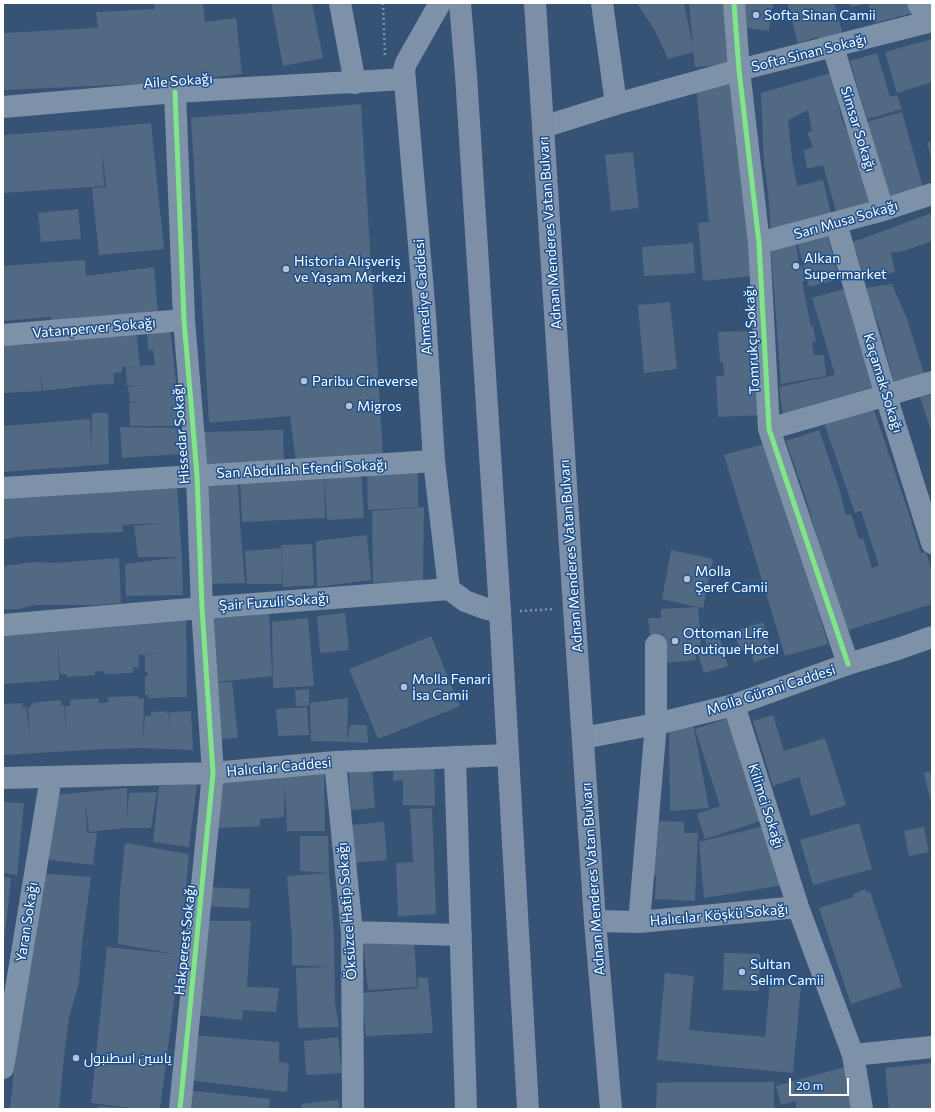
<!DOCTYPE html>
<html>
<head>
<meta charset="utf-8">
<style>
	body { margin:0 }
	#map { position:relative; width:935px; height:1112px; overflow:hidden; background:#365274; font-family:Commissioner,sans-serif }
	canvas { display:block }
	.frame { position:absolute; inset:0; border:4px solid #fff; pointer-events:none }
	.scale { position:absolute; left:789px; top:1078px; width:60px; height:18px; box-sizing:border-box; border:2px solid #fff; border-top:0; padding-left:5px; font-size:12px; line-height:14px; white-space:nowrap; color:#fff; -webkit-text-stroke:3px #1b4f8f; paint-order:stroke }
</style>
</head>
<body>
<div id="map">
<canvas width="935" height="1112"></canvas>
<div class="frame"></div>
<div class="scale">20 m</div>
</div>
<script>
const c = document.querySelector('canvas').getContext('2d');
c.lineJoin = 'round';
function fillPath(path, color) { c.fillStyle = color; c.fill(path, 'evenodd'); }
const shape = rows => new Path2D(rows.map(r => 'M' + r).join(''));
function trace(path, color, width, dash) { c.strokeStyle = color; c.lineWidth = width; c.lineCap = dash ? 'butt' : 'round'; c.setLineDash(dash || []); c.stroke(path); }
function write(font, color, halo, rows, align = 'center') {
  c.font = font + ' Commissioner,Cairo,sans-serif'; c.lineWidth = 3; c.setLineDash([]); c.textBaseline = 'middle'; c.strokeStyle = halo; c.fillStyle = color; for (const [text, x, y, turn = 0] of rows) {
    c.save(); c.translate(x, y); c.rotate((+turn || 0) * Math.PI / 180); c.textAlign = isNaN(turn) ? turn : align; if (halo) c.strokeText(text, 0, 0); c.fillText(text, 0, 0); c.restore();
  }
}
fillPath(shape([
	[154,3,203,3,205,22,236,18,242,74,163,83,3,90,3,33,98,28,96,12,155,9],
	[271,3,312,3,323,58,283,66],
	[637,3,684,3,694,52,668,59,655,31],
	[689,3,724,3,728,65,695,67],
	[743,3,773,3,769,31,740,27],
	[787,3,834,3,843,35,820,41,818,37,798,43],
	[848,3,866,3,867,4,851,7],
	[868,3,910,3,917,12,874,23],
	[932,39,932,82,897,93,885,52],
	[877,53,890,97,897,95,902,109,867,119,850,61],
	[831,73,842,120,849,136,873,209,838,218,823,165,807,169,804,150,813,147,807,133,812,131,808,110,788,120,792,159,797,186,823,180,832,218,771,235,768,191,764,163,761,93],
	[734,83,753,276,703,281,698,223,709,222,696,86],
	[361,104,383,455,296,462,290,416,209,423,191,118],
	[902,112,925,194,889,204,866,122],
	[151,123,164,249,99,255,92,188,106,187,102,147,104,186,3,193,3,135,100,128],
	[932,141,932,160,927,143],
	[633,152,639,208,611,211,605,155],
	[78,209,81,239,41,242,38,213],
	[932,213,932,241,904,251,891,253,895,272,865,280,853,242],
	[827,233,839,279,809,287,797,241],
	[693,243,695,273,644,276,642,247],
	[796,244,799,265,802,265,805,281,802,282,811,326,813,326,816,342,812,342,814,355,824,355,826,376,781,384,771,250],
	[85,260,86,276,154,267,158,313,51,323,51,317,3,321,3,266],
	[892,284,907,319,925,377,894,383,879,326,865,288],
	[844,289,873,387,783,414,779,387,835,375,812,298],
	[670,302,677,369,644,373,638,305],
	[170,328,176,382,176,401,178,426,130,426,129,403,143,402,130,402,128,387,141,385,127,386,126,367,155,365,153,350,148,350,147,331],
	[136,330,140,366,122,367,122,372,113,373,114,384,90,385,43,391,40,369,42,391,3,393,3,343],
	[759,331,763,415,718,417,716,376,724,376,723,362,720,362,718,332],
	[932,394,932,434,920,397],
	[873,407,909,514,921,553,926,552,932,572,932,604,845,631,806,499,786,441,819,430,839,488,846,515,851,514,859,539,863,538,872,568,879,566,861,511,855,513,824,423],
	[92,413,108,413,109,464,3,472,3,426,90,419,91,452],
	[120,427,179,428,181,454,122,458],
	[283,430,284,463,201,466,200,432],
	[767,443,828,644,785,656,724,455],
	[418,468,418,507,368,510,367,469],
	[361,470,364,518,327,520,324,473],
	[324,475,325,518,242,522,240,479],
	[238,481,240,524,245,583,207,584,201,483],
	[177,485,182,557,138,557,134,526,163,523,123,525,123,532,91,533,16,537,3,540,3,496],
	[424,507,423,581,373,583,372,511],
	[367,535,371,580,317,587,316,541],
	[312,544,314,585,283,587,281,545],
	[281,548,282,584,247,584,245,551],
	[671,550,713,559,703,608,698,607,701,645,695,645,696,660,665,663,663,634,650,635,648,618,661,618,661,609,698,607,662,599],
	[182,557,183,595,126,596,125,564],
	[119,558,121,603,93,605,36,605,18,609,3,609,3,566,34,562,54,563],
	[269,611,272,676,209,683,203,617],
	[345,613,349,650,320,653,317,616],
	[308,618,314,686,273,688,272,622],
	[186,619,187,697,148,698,149,695,145,695,145,676,148,676,147,672,153,672,145,672,145,655,164,653,139,655,138,649,139,668,133,667,133,673,105,674,104,671,102,671,95,672,95,675,67,677,66,674,60,674,58,646,59,680,3,684,3,633],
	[763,622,773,656,754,662,750,648,740,651,734,631],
	[717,628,728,666,704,673,696,648,707,645,703,632],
	[431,636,460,706,378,739,349,669],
	[232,682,238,738,218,739,213,683],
	[309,689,309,706,296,706,295,690],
	[138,696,139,699,144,698,143,741,145,716,151,716,151,712,166,711,166,713,169,713,169,730,170,712,191,711,193,750,142,748,105,749,3,755,3,704,22,703,23,708,26,707,30,738,28,707,31,707,31,703,61,700,61,706,64,705,66,731,65,706,70,706,70,700,98,698,99,703,105,703,105,710,105,702,109,702,108,697],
	[348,698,347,742,311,741,310,703],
	[307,707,309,735,278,736,276,709],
	[773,715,784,751,825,738,846,805,811,816,799,777,773,786,753,721],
	[731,717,764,820,705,839,697,814,720,806,695,729],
	[692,718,709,808,670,811,669,726],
	[350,725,367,725,368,743,347,742],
	[434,758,435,806,403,805,403,780,393,781,394,760],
	[372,767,375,808,351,810,349,771],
	[932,771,932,804,931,804,924,773],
	[324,772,325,831,287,831,285,783,284,817,260,819,260,826,217,828,217,779],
	[197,784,189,847,153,842,159,786],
	[127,788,127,819,129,793,157,792,151,828,126,828,89,832,85,800,87,833,97,833,93,865,42,859,54,795],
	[3,802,24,803,17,875,3,873],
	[432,808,436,914,398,916,396,863,413,862,410,809],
	[658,821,684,822,684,833,698,833,695,901,655,899,656,876,649,875,651,835,658,835],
	[384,822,387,860,353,863,350,825],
	[859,823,872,869,813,885,800,840],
	[764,826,784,885,704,898,699,842],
	[924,827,929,852,909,856,904,831],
	[300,836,328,836,329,873,300,871],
	[125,843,189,854,180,955,160,1109,140,1109,91,1103,107,947,175,954,118,944,120,892],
	[39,873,91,877,82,943,79,982,69,1018,65,1048,59,1109,10,1109,17,1041],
	[329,873,334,936,335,1002,339,1027,298,1028,296,968,330,967,292,965,292,939,287,876],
	[3,877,11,878,4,943,3,943],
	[206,887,250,889,249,908,205,906],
	[866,889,867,893,870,892,902,987,851,1004,819,908,854,897,853,894],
	[203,921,251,921,247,987,279,988,276,1012,243,1010,242,1020,196,1015],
	[414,939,417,987,368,990,363,943],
	[724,953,760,954,759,991,723,990],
	[665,973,694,976,689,1030,765,1037,770,983,801,986,793,1073,657,1060],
	[418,977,428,978,433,1033,366,1036,362,993,418,988],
	[192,1035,279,1042,279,1062,289,1063,287,1092,188,1080],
	[338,1037,342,1073,306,1075,304,1041],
	[932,1063,932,1109,889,1109,885,1068],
	[848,1066,856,1109,796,1109,796,1101,781,1105,776,1086],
	[677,1082,774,1082,774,1109,656,1109,657,1083],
	[186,1090,270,1099,269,1109,185,1109],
	[338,1100,340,1109,302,1109,301,1104],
	[98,1106,123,1108,123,1109,98,1109]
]), '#526984');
trace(shape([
	[383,3,385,56],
	[520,611,553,609]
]), '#7d92a8', 2.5, [2, 3]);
trace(shape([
	[340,3,355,83],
	[440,3,406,63,404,70,425,315,434,461,449,589,465,601,484,608,500,612],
	[602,3,616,104],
	[734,3,739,70,759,243,769,429,848,664],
	[918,3,929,22],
	[833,47,883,210],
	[175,92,184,320,197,475,202,608,213,773,180,1109],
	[3,107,175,92,405,79],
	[543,127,616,104,739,70,932,21],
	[836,223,886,396,932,543],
	[759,243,883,210,932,194],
	[3,335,184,320],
	[769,429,932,382],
	[3,488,434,461],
	[3,625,202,608,449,589],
	[734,705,798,907],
	[583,738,656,724,734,705,848,664,898,649,932,637],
	[455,757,466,1109],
	[335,762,352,932,353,1109],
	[3,778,213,773,335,762,508,755],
	[595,921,639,922,798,907,853,1055,862,1109],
	[639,922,656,724,656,645],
	[352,932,461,935],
	[853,1055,932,1047],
	[3,1068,51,777]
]), '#7d92a8', 22);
trace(shape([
	[460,3,466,75,500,612,528,1109],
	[535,3,574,608,595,921,611,1109]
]), '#7d8ea7', 22);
trace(shape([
	[734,3,739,70,759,243,769,429,848,664],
	[175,92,184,320,197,475,202,608,213,773,180,1109]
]), '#7ce984', 5);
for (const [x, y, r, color] of [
	[756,15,4,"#b9c2ce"],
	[796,266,4,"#b9c2ce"],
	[286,269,4,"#b9c2ce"],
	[304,381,4,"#b9c2ce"],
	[349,406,4,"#b9c2ce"],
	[687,579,4,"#b9c2ce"],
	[675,641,4,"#b9c2ce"],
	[404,687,4,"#b9c2ce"],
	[742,972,4,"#b9c2ce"],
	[76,1058,4,"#b9c2ce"]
]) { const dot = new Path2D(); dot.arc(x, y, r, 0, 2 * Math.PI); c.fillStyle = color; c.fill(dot); trace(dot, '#1b4f8f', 1.5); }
write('14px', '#fff', '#1b4f8f', [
	["Softa Sinan Camii",764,15],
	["Alkan",804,258],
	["Supermarket",804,274],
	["Historia Alışveriş",294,261],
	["ve Yaşam Merkezi",294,277],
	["Paribu Cineverse",312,381],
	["Migros",357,406],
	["Molla",695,571],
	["Şeref Camii",695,587],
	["Ottoman Life",683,633],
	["Boutique Hotel",683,649],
	["Molla Fenari",412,679],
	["İsa Camii",412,695],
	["Sultan",750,964],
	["Selim Camii",750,980],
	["ياسين اسطنبول",84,1058]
], 'left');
write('14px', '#fff', '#1b4f8f', [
	["Softa Sinan Sokağı",809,53,-14],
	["Aile Sokağı",178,81,-4],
	["Simsar Sokağı",858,129,73],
	["Sarı Musa Sokağı",846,220,-16],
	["Adnan Menderes Vatan Bulvarı",550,233,-94],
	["Ahmediye Caddesi",423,297,-94],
	["Vatanperver Sokağı",94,328,-5],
	["Tomrukçu Sokağı",752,340,-93],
	["Kaçamak Sokağı",883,383,73],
	["Hissedar Sokağı",181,434,-94],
	["San Abdullah Efendi Sokağı",302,469,-3],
	["Adnan Menderes Vatan Bulvarı",571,556,-94],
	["Şair Fuzuli Sokağı",274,602,-4],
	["Molla Gürani Caddesi",771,690,-18],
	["Halıcılar Caddesi",279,767,-5],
	["Kilimci Sokağı",766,806,72],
	["Adnan Menderes Vatan Bulvarı",593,879,-94],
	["Öksüzce Hatip Sokağı",347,911,-94],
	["Halıcılar Köşkü Sokağı",719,915,-5],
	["Yaran Sokağı",27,922,-81],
	["Hakperest Sokağı",185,940,-84]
]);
</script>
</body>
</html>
